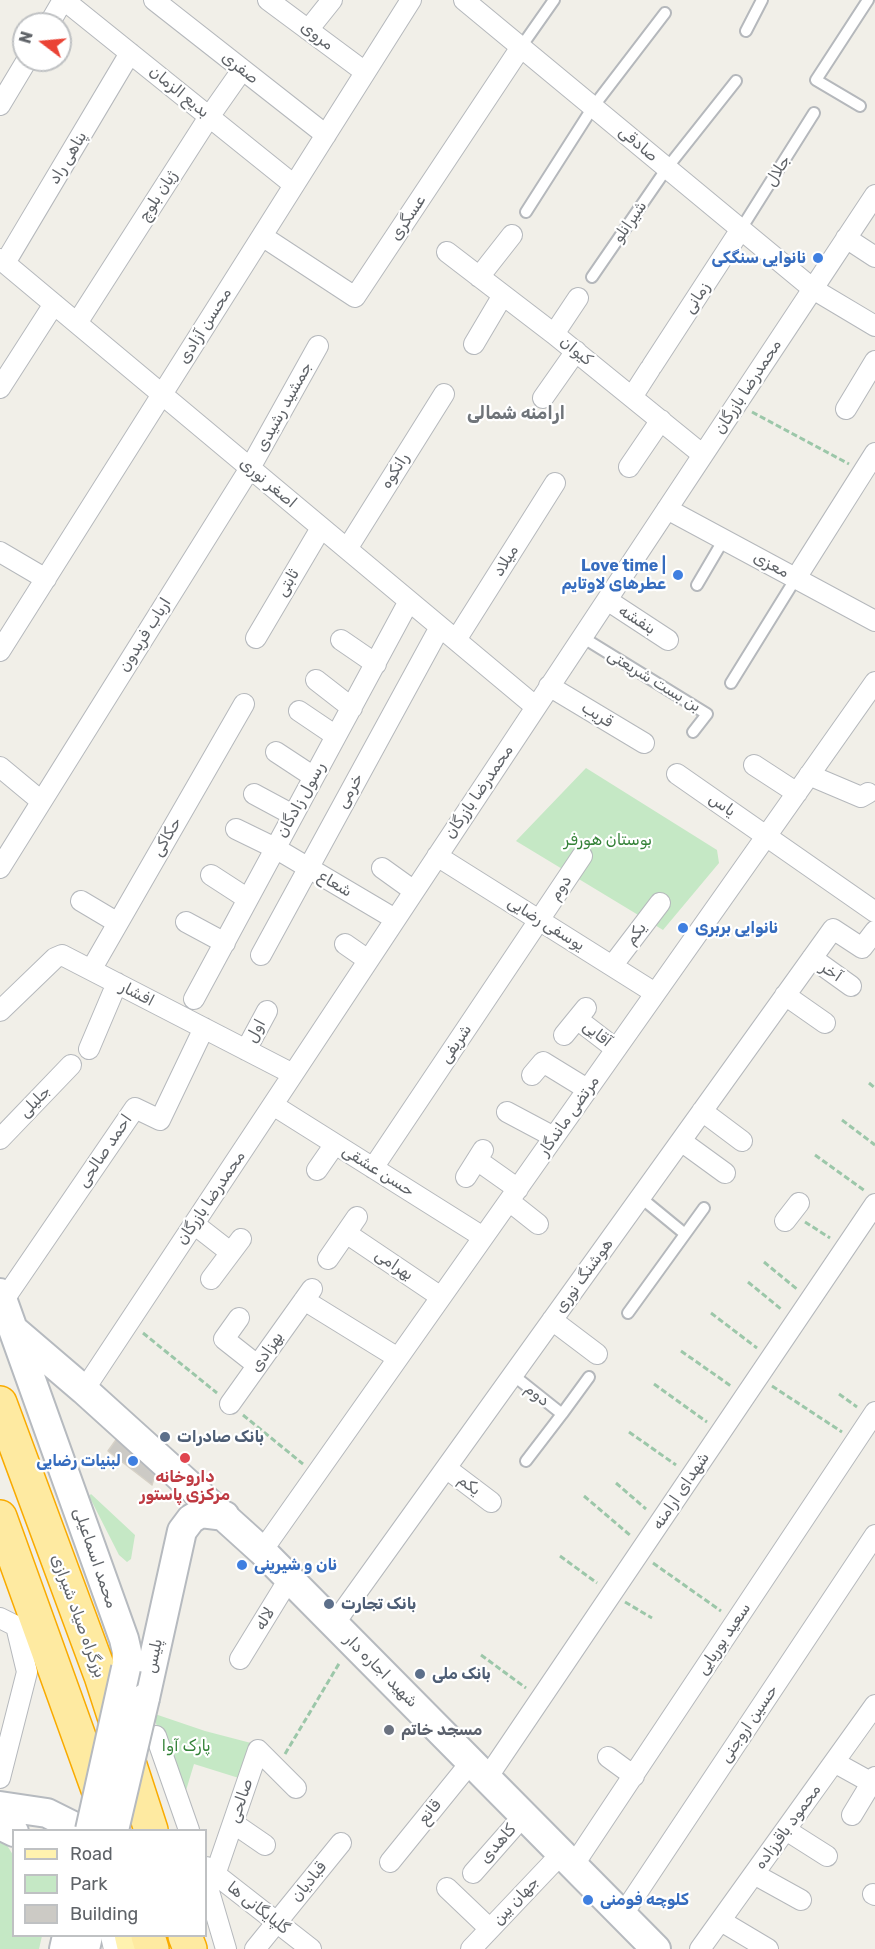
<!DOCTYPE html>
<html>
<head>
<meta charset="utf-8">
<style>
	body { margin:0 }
	#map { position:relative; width:875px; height:1949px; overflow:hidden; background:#f1efe8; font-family:Rubik,sans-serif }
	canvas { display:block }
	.legend { position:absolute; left:12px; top:1829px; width:195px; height:108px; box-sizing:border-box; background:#fff; border:2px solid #bfc1c3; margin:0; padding:8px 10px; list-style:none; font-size:18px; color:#5f6368 }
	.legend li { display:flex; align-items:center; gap:12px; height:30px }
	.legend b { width:30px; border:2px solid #bfc1c3 }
	.north { position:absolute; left:12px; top:12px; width:60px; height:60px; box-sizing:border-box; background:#fff; border:2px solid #bfc1c3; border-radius:50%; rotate:286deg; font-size:16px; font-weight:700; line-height:24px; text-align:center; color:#5f6368 }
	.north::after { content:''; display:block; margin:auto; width:21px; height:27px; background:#ea4335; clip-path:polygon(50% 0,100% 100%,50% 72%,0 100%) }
</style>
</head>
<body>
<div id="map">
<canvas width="875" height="1949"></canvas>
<ul class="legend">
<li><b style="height:8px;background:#fff2af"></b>Road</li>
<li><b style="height:16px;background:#c5e8c5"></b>Park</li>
<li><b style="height:16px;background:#cccac5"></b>Building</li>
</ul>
<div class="north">N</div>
</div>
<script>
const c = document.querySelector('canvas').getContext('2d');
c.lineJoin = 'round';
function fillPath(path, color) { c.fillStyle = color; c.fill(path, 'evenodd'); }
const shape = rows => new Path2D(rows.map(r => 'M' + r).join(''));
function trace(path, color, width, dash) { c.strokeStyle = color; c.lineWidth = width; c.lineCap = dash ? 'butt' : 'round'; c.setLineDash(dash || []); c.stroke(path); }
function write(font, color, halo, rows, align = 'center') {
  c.font = font + ' Rubik,Vazirmatn,sans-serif'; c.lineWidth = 4.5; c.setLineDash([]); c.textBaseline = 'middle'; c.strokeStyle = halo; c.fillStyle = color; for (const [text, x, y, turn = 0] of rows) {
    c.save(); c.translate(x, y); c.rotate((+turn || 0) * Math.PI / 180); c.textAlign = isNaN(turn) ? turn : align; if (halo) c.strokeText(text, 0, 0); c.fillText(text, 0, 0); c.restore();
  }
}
fillPath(shape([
	[586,768,717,850,719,863,663,930,516,841],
	[91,1494,135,1535,131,1559,127,1562,119,1555,89,1496],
	[152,1713,205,1731,251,1743,242,1779,194,1764,184,1797],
	[0,1841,5,1842,13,1855,14,1936,42,1936,39,1949,0,1949]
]), '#c5e8c5');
const building = shape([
	[118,1437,156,1471,152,1485,108,1451,118,1437]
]);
fillPath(building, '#cccac5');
trace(building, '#d6d1c6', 1.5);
const service = shape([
	[746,31,762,0],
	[521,47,554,0],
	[860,106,816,80,868,0],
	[526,212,593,107,665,13],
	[741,229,814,113],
	[592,277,667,168,736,81],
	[697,585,724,539],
	[582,637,707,714,693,732],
	[731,683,796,578],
	[640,1197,685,1234],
	[628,1313,704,1208],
	[513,1375,562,1414,526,1461],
	[562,1414,589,1377]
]);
const minor = shape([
	[64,0,294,185],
	[154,0,326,135],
	[268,0,365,72],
	[464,0,813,289,875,326],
	[49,24,63,0],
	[308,30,332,0],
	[0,105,27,60],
	[262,236,355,297,521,47],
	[846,238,875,257],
	[447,252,554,334,703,455],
	[0,259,536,707],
	[5,263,130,53],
	[479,277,512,235],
	[77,323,209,117,242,70],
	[554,334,578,298],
	[474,344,503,295],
	[652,366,741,229],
	[0,388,54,304],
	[632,397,650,369],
	[543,398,576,351],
	[846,409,875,361],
	[629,467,661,420],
	[667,509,875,621],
	[347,549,444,394],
	[0,552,46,579],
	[796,578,875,453],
	[607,600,668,640],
	[256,638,321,528],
	[341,640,376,664],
	[456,640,555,483],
	[0,651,411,0],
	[316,680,352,708],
	[549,686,644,743],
	[299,711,336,736],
	[276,752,314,777],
	[754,765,797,793],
	[0,767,41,801],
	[677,774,875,912],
	[809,775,861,797,868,793],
	[254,794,293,815],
	[236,829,275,848,395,919],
	[437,856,655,993],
	[0,868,250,468,318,346],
	[382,868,414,891],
	[211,875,248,899],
	[81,901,118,923],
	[186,922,225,943],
	[345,944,368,960],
	[261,955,440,627],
	[812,958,851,986],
	[612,966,660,903],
	[91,970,244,704],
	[785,995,825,1023],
	[194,999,409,601],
	[0,1011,55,958,62,955,287,1071],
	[577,1019,616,1049],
	[564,1035,586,1008],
	[89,1049,117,983],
	[246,1050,267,1011],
	[532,1075,543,1062,587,1089],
	[273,1105,483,1237],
	[702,1111,742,1141],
	[507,1112,554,1137],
	[0,1139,71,1065],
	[681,1141,725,1173],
	[477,1160,518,1189],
	[373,1168,582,856],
	[317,1170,335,1144],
	[466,1177,483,1150],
	[509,1201,538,1224],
	[785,1221,799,1203],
	[194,1224,230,1252],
	[346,1233,441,1297],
	[328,1259,357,1217],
	[211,1279,241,1239],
	[304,1300,398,1358],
	[3,1301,135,1108,160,1120,204,1028],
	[239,1318,224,1339,257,1365],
	[552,1320,597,1354],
	[84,1390,875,195],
	[230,1404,312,1289],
	[446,1468,491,1502],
	[262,1551,875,682],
	[0,1618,16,1626,27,1672,0,1778],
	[334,1624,833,929,862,948,875,931],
	[240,1659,289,1579],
	[156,1736,189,1830],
	[608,1757,634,1776],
	[834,1762,872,1783],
	[487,1778,875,1204],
	[852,1815,875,1777],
	[233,1823,265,1845],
	[786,1830,827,1856],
	[390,1862,471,1762],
	[573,1866,875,1412],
	[206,1867,311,1949],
	[473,1873,524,1815],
	[754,1874,801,1900],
	[215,1875,258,1750,296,1788],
	[206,1881,226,1949],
	[447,1888,490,1929],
	[873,1894,875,1895],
	[623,1914,875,1535],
	[721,1921,768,1949],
	[111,1936,114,1949],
	[255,1949,341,1843],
	[471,1949,561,1854],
	[700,1949,875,1705]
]);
const secondary = shape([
	[0,1293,124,1639,127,1652,126,1668],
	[15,1331,84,1390,262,1551,656,1949],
	[145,1698,182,1531,191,1519,201,1513,225,1516],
	[0,1806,47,1813,81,1830],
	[0,1825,14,1832],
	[64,1949,67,1936],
	[85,1949,88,1936]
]);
const primary = shape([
	[131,1936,134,1949]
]);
const trunk = shape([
	[0,1403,101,1676,151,1830],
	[0,1517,105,1809],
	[148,1936,152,1949],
	[185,1936,190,1949]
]);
trace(service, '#b5b8bc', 14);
trace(minor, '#b5b8bc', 22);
trace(secondary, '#b6babf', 32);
trace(primary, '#f2c960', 34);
trace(trunk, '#f9ab00', 36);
trace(shape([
	[752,412,849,464],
	[869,1083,875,1088],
	[842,1120,875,1145],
	[815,1155,865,1191],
	[805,1222,830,1238],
	[764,1262,798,1290],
	[748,1282,781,1309],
	[711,1313,757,1348],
	[143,1333,217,1393],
	[681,1351,731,1386],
	[654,1384,707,1422],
	[772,1386,842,1432],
	[839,1394,857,1407],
	[243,1415,303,1464],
	[629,1432,676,1465],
	[616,1483,646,1509],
	[584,1496,631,1536],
	[560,1556,597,1583],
	[653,1563,721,1611],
	[625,1602,652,1618],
	[481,1655,526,1688],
	[285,1754,340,1662]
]), '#9cc7a9', 3, [6, 3]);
trace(service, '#fff', 10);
trace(minor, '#fff', 20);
trace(secondary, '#fff', 28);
trace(primary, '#fff2af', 32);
trace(trunk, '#feeaa1', 33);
const secondaryBridge = shape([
	[90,1830,126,1668],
	[114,1830,145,1698]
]);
trace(secondaryBridge, '#b6babf', 32, []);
trace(secondaryBridge, '#fff', 28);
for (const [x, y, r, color] of [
	[818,258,6,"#3f7fe0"],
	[678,575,6,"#3f7fe0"],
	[683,928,6,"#3f7fe0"],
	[165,1437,6,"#5c6f8a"],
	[185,1458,6,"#e0444e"],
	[133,1461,6,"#3f7fe0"],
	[242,1565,6,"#3f7fe0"],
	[329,1604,6,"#5c6f8a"],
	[420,1674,6,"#5c6f8a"],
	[389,1730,6,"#6b7280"],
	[588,1900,6,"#3f7fe0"]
]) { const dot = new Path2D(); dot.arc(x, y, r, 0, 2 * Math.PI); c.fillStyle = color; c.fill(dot); trace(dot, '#fff', 2); }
write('16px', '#5f6368', '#fff', [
	["مروی",317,36,37],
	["صفری",240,68,38],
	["بدیع الزمان",179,92,39],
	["صادقی",638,144,40],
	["پناهی راد",68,158,-59],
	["جلال",778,171,-58],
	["ژیان بلوچ",158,196,-57],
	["عسگری",408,218,-56],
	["شیرانلو",630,222,-55],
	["زمانی",697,298,-57],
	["محسن آزادی",205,326,-58],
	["کیوان",576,351,39],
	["محمدرضا بازرگان",748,387,-57],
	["جمشید رشیدی",284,407,-61],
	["رانکوه",395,471,-58],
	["اصغر نوری",268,483,40],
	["میلاد",506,561,-58],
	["معزی",771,565,28],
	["ثابتی",288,583,-59],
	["بنفشه",637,620,33],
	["ارباب فریدون",145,635,-58],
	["بن بست شریعتی",654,681,31],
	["قریب",597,715,31],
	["خرمی",350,791,-61],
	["محمدرضا بازرگان",479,792,-56],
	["رسول زادگان",301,800,-61],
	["یاس",722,805,35],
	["حکاکی",167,837,-60],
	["شعاع",335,884,30],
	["دوم",561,888,-56],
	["یوسفی رضایی",546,924,32],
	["یکم",636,934,-53],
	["آخر",831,972,35],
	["افشار",137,994,27],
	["اول",256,1031,-62],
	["آقایی",597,1034,38],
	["شریفی",456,1044,-56],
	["جلیلی",35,1102,-46],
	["مرتضی ماندگار",569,1116,-55],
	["احمد صالحی",105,1151,-56],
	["حسن عشقی",378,1171,32],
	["محمدرضا بازرگان",211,1198,-56],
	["بهرامی",394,1265,34],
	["هوشنگ نوری",584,1276,-54],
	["بهزادی",267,1352,-55],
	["دوم",537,1395,39],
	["یکم",469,1485,37],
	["شهدای ارامنه",681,1491,-56],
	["محمد اسماعیلی",95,1558,71],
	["بزرگراه صیاد شیرازی",78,1616,70],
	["لاله",265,1619,-59],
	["سعید بوریایی",724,1639,-56],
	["پلیس",154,1656,-78],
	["شهید اجاره دار",381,1671,45],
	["حسین اروجنی",749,1724,-56],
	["صالحی",241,1801,-71],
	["قانع",430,1812,-51],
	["محمود باقرزاده",788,1827,-54],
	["کاهدی",498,1844,-49],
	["قبادیان",309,1882,-51],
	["جهان‌ بین",516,1901,-47],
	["گلپایگانی ها",258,1908,38]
]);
write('bold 16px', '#366cbe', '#fff', [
	["نانوایی سنگکی",806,258],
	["Love time |",666,566],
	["عطرهای لاوتایم",666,584],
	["نانوایی بربری",695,928,"left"],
	["لبنیات رضایی",121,1461],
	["نان و شیرینی",254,1565,"left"],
	["کلوچه فومنی",600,1900,"left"]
], 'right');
write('16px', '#348238', '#fff', [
	["بوستان هورفر",608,840],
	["پارک آوا",186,1746]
]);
write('bold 16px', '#4e5e75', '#fff', [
	["بانک صادرات",177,1437],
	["بانک تجارت",341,1604],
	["بانک ملی",432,1674]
], 'left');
write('bold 16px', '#be3a42', '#fff', [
	["داروخانه",185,1477],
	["مرکزی پاستور",185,1495]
]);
write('bold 16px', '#5b616d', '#fff', [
	["مسجد خاتم",401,1730]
], 'left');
write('bold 18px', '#70757a', '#fff', [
	["ارامنه شمالی",516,414]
]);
</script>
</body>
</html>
